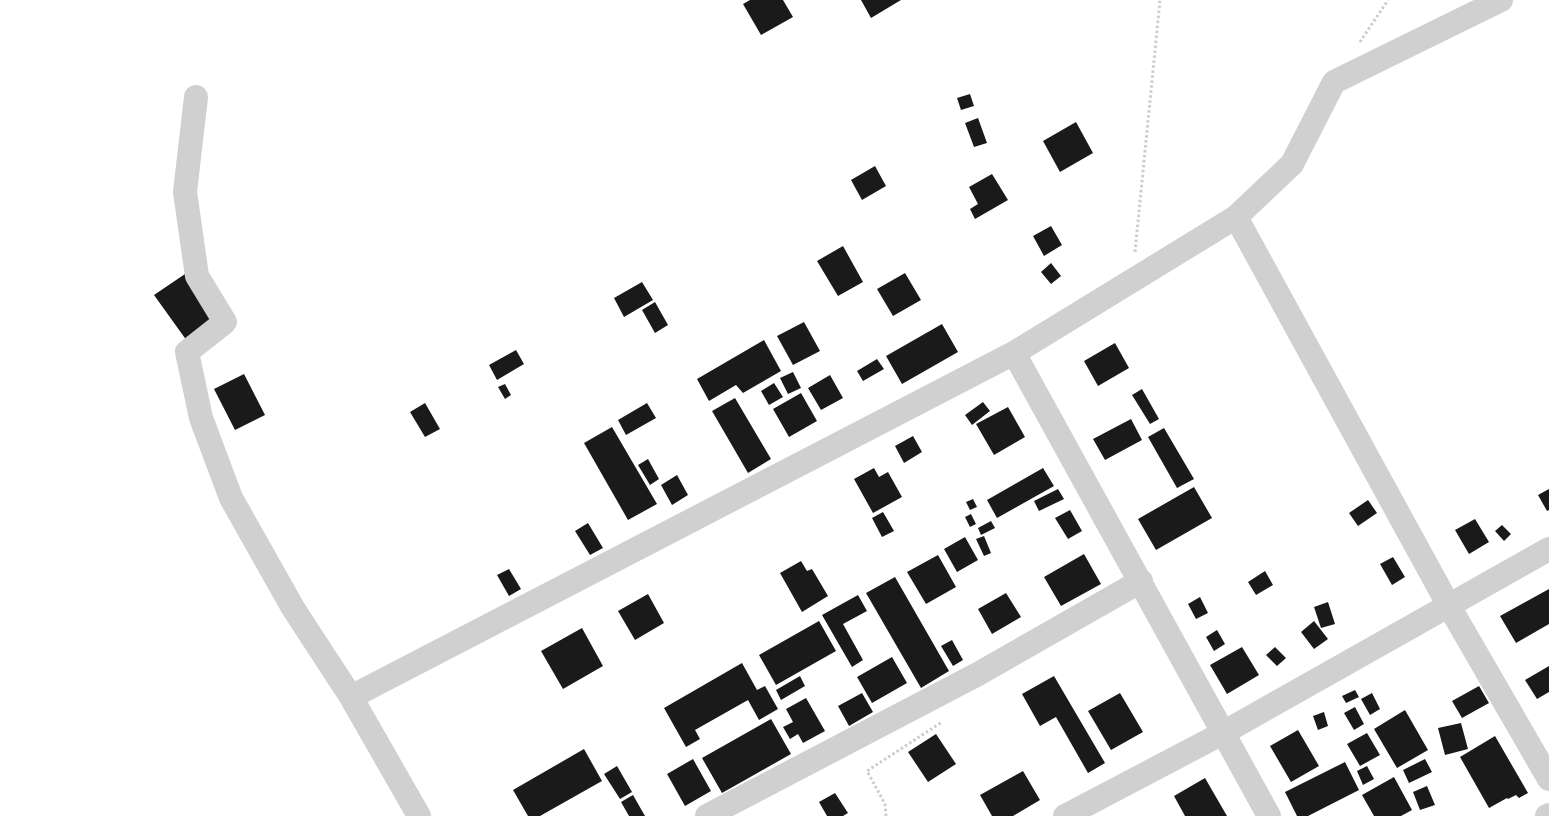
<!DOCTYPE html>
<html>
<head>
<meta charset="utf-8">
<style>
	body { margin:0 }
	canvas { display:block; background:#fff }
</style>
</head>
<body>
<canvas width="1549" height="816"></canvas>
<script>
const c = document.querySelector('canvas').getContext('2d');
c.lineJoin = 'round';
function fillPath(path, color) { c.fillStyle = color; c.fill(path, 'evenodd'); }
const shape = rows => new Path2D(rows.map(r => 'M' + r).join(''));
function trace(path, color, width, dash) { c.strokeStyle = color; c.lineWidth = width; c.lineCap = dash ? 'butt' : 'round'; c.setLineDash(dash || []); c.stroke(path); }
fillPath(shape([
	[750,0,783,0,793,17,761,35,743,4],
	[861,0,901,0,871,18],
	[970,94,974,106,961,110,957,98],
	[978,118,987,143,974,147,965,123],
	[1076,122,1093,153,1060,172,1043,141],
	[875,166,886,186,862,200,851,180],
	[992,174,1008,200,975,219,970,209,978,204,969,187],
	[1051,226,1062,245,1044,256,1033,236],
	[843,246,863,282,838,296,817,261],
	[1051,263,1061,276,1051,284,1041,272],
	[905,273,921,300,893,316,877,289],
	[185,274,217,320,187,341,154,295],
	[642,282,653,300,624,317,614,298],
	[655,302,668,325,655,333,642,310],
	[804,322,820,351,793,365,777,336],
	[942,324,958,352,902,384,886,356],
	[764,340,781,371,743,393,736,385,709,401,697,379],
	[1115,343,1129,368,1098,386,1084,361],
	[516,350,524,364,497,380,489,365],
	[877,359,884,369,863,381,857,371],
	[793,372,801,388,788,394,780,378],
	[244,374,265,415,235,430,214,389],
	[830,375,843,398,821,410,808,388],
	[774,383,783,397,769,405,761,391],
	[505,384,511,395,505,399,498,387],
	[1142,389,1159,419,1150,424,1132,395],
	[801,393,817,421,789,437,773,409],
	[735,398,771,459,748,473,712,411],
	[983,402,990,411,972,425,965,415],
	[425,403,440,429,425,437,410,412],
	[647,403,656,418,626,435,618,420],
	[1008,407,1025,437,994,455,976,424],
	[1131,419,1142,440,1105,460,1093,439],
	[612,427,657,504,628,520,584,443],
	[1164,428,1194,479,1177,488,1148,437],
	[913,436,922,452,904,463,895,446],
	[648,459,659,479,650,485,638,465],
	[874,468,879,477,888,472,902,497,873,513,854,479],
	[1043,468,1054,486,997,518,987,500],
	[677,475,688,495,672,505,661,485],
	[1194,487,1212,518,1156,550,1138,519],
	[1058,489,1064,499,1039,511,1034,501],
	[1549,489,1549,510,1547,511,1538,495],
	[973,499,977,507,970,510,966,502],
	[1368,500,1377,513,1358,526,1349,513],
	[1070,510,1082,531,1068,539,1055,518],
	[883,512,894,531,882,537,872,518],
	[971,514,976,524,970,527,965,517],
	[1475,519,1489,542,1469,554,1455,530],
	[991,521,995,528,981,535,978,528],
	[588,523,603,548,590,555,575,531],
	[1502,525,1511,534,1504,541,1495,531],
	[984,536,991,553,984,556,976,539],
	[965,537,978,560,957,572,944,549],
	[1084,554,1101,584,1061,606,1044,577],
	[938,555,956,587,926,604,907,572],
	[1393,557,1405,577,1392,585,1380,564],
	[801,561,807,571,812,569,828,596,802,612,780,573],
	[509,569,521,589,509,596,497,575],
	[1265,571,1273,585,1256,595,1248,582],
	[895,577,949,671,921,688,866,593],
	[1549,589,1549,624,1516,643,1500,616],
	[1006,593,1021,617,992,634,978,609],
	[648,594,664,623,635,640,618,611],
	[858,595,867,611,843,624,863,660,852,667,822,615],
	[1200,597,1208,613,1196,619,1188,604],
	[1328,602,1335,624,1321,628,1314,607],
	[819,621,836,651,776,685,759,655],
	[1314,621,1328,639,1314,649,1301,632],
	[582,628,603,666,563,689,541,651],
	[1217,630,1225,644,1214,651,1206,637],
	[952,640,963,660,953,666,941,646],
	[1242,647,1259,675,1227,694,1210,665],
	[1275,647,1286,658,1277,666,1266,655],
	[892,657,907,683,872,703,857,677],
	[742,663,757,690,765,686,778,709,759,720,748,700,695,730,700,739,686,747,664,708],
	[1549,666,1549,692,1537,699,1525,680],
	[800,676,805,686,781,700,776,690],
	[1054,676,1105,763,1088,773,1056,717,1040,726,1022,694],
	[1479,686,1489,703,1462,718,1452,701],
	[1355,690,1359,697,1346,703,1342,696],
	[862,693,873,712,849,726,838,706],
	[1120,693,1143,732,1111,750,1088,711],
	[1372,693,1380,709,1370,715,1361,699],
	[806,698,825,731,803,743,798,734,790,739,783,727,793,722,786,709],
	[1355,707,1364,724,1354,730,1344,713],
	[1405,710,1428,750,1397,768,1374,729],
	[1324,712,1328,726,1318,730,1313,716],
	[771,719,791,754,722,793,702,758],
	[1461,723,1468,749,1445,755,1438,728],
	[1298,730,1319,766,1291,782,1270,746],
	[1367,733,1380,755,1360,766,1347,744],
	[936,734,956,764,928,782,908,752],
	[1495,736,1528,793,1519,798,1516,795,1508,799,1507,798,1489,808,1460,757],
	[584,749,602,781,540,816,528,816,513,790],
	[693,759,711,791,685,806,667,774],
	[1425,759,1432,772,1409,783,1403,770],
	[1345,762,1359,790,1308,816,1297,816,1285,792],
	[617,766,632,792,620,799,604,774],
	[1367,766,1374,779,1363,785,1357,771],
	[1023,771,1040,800,1013,816,992,816,980,795],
	[1394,777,1412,810,1401,816,1374,816,1362,795],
	[1205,778,1227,816,1185,816,1174,796],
	[1427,786,1435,805,1420,810,1413,792],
	[835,793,848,813,843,816,827,816,819,802],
	[633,795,645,816,629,816,621,802]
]), '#1a1a1a');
trace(shape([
	[1360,42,1388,0],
	[1135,252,1160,0],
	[886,816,885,804,867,771,942,722]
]), '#cdcdcd', 3, [2.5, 2.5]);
trace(shape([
	[196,97,185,192,197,276,225,322,187,352,201,418,231,498,293,608,351,697,419,816],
	[1236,217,1449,606,1549,779],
	[1014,353,1269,816],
	[351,697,1014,353,1236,217,1292,164,1334,82,1501,0],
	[707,816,978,674,1141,581],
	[1065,816,1221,734,1549,549],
	[1547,816,1549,815]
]), '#d0d0d0', 24);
</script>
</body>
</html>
